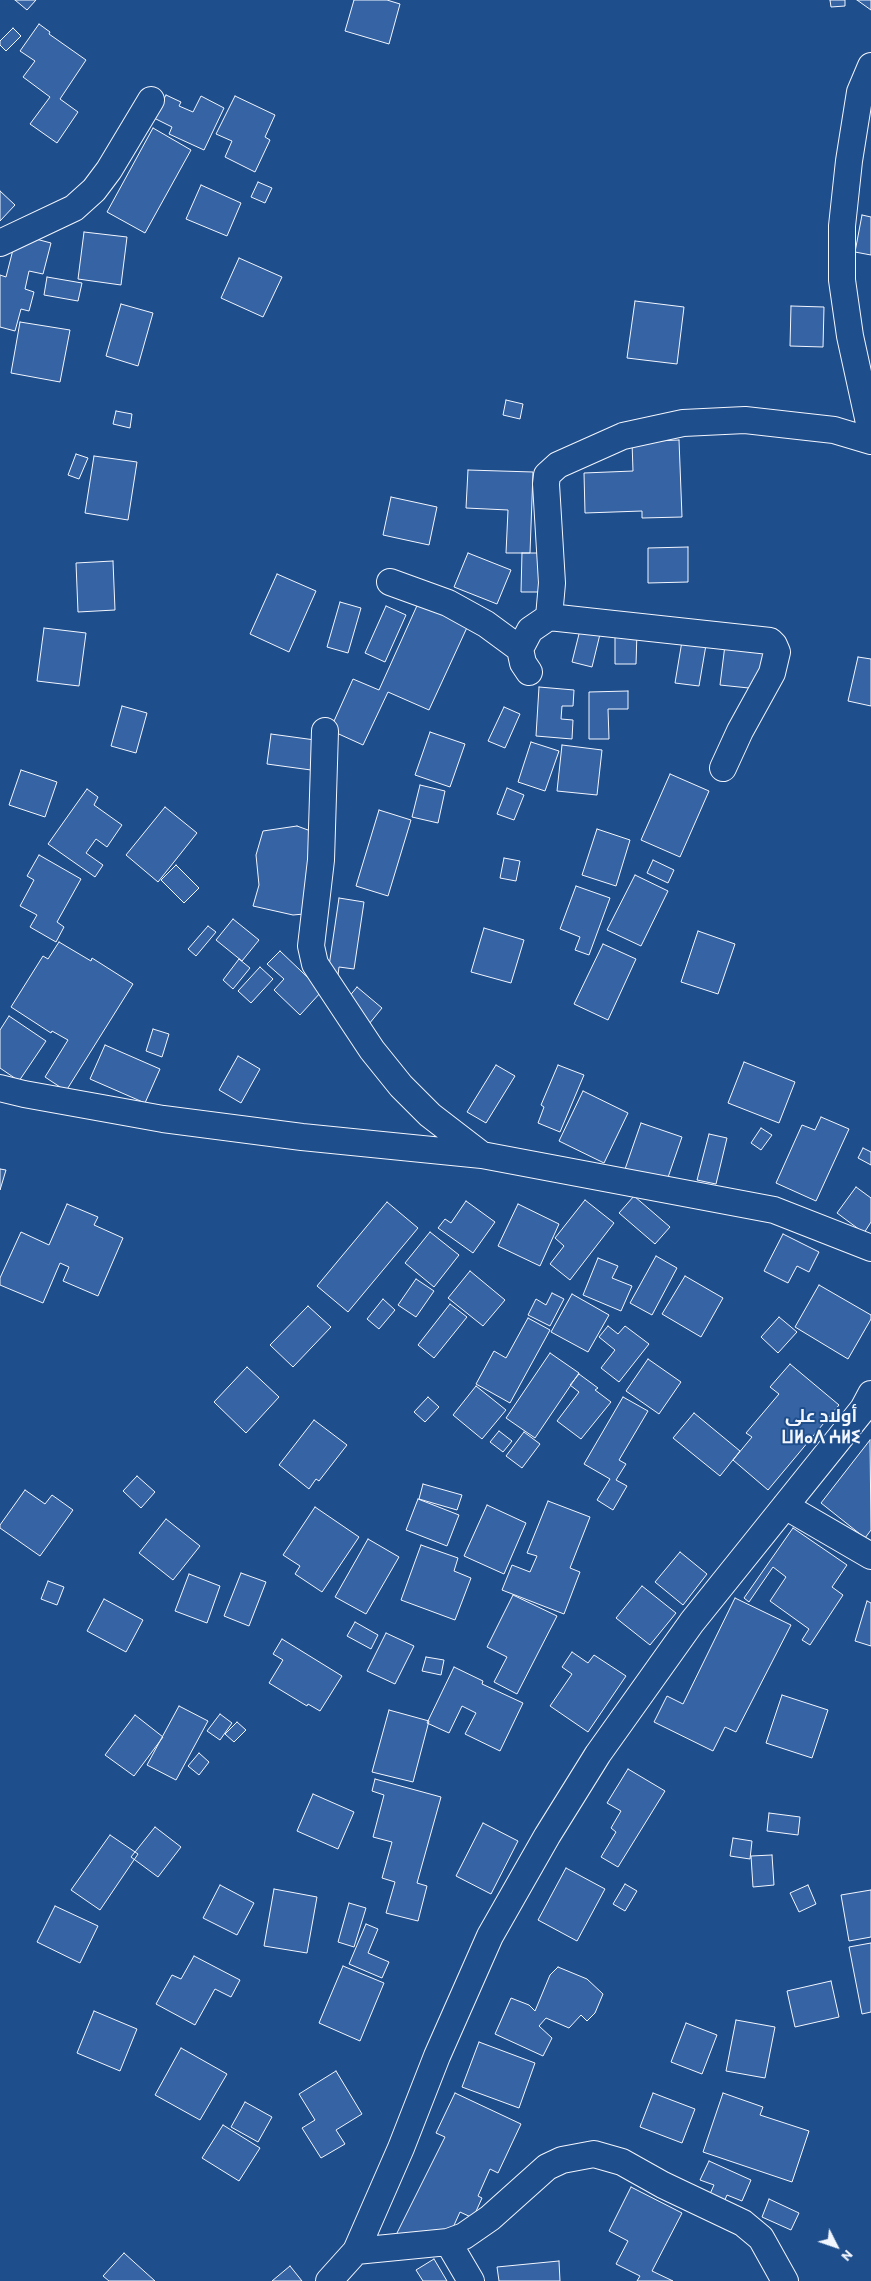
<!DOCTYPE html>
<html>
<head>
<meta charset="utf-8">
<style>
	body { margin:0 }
	#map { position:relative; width:871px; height:2281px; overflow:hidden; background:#1f4e8c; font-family:Barlow,sans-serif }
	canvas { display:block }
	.north { position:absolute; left:811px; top:2221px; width:50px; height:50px; -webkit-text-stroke:4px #1f4e8c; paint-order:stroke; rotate:131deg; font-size:14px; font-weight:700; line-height:20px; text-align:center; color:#f2f6ff }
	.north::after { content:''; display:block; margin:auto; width:18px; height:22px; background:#f2f6ff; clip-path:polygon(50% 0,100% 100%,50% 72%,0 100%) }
</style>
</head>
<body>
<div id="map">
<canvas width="871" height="2281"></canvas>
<div class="north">N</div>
</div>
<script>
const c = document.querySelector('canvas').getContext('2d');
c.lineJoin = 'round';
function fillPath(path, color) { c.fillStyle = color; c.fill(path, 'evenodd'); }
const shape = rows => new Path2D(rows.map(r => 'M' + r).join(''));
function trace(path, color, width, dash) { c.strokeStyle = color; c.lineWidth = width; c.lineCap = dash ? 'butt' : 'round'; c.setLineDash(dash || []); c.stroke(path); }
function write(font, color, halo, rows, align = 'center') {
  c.font = font + ' Barlow,Cairo,"Noto Sans Tifinagh",sans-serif'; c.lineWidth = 4; c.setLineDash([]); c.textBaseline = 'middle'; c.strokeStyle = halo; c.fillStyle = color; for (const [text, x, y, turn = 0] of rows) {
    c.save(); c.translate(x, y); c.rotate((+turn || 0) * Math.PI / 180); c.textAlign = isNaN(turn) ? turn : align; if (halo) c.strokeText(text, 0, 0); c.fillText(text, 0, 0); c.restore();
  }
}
const building = shape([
	[15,0,36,0,27,10,15,0],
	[354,0,387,0,400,4,389,44,345,31,354,0],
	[830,0,845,0,845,6,831,7,830,0],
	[857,0,871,0,871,10,857,0],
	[39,24,50,32,49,34,86,60,60,99,78,112,57,143,30,124,50,97,23,77,35,61,20,51,39,24],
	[13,28,21,36,6,51,0,45,0,41,13,28],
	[166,95,181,102,179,106,193,112,201,96,224,108,204,150,169,134,172,127,154,118,166,95],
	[235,96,275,115,265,137,270,140,255,172,225,157,232,141,216,134,235,96],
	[153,128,191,150,145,233,107,212,153,128],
	[258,182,272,188,265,203,251,197,258,182],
	[201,185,241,203,227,236,186,219,201,185],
	[0,191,15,205,0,221,0,191],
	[862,215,871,217,871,255,855,252,862,215],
	[84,232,127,237,121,285,78,279,84,232],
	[17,234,51,243,43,274,29,271,25,289,34,292,29,311,21,309,15,331,0,327,0,275,6,277,17,234],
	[239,258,282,277,263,317,221,298,239,258],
	[47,277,82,283,78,301,44,295,47,277],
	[635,301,684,307,677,364,627,358,635,301],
	[121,304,153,313,138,366,106,356,121,304],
	[791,306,824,307,823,347,790,346,791,306],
	[20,322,70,330,60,382,11,373,20,322],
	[506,400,523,404,520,419,503,415,506,400],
	[116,411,132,414,130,428,113,424,116,411],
	[679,440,682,517,642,518,642,511,585,513,584,473,633,471,632,442,679,440],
	[76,454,88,458,79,479,68,475,76,454],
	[94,456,137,462,128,520,85,513,94,456],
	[468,470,533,472,530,553,506,553,508,510,466,508,468,470],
	[391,497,437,507,429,545,383,535,391,497],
	[688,547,688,582,648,583,648,548,688,547],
	[468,553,511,570,497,604,454,587,468,553],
	[522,553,545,553,544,592,521,592,522,553],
	[113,561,115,610,78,612,76,563,113,561],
	[277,574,316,591,289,652,250,634,277,574],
	[420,599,470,621,429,710,388,692,363,745,330,730,353,679,379,690,420,599],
	[340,602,361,608,348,653,327,647,340,602],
	[386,606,406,615,385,662,365,653,386,606],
	[581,626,601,630,592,667,572,662,581,626],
	[44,628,86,633,79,686,37,681,44,628],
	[615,632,637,632,636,664,615,664,615,632],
	[683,635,707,639,699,686,675,683,683,635],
	[725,645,772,650,768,690,720,685,725,645],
	[858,657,871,659,871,706,848,701,858,657],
	[539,687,574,690,573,706,562,706,561,719,573,720,572,739,536,736,539,687],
	[628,691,628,709,608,709,609,739,589,739,589,692,628,691],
	[122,706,147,713,136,753,111,746,122,706],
	[504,707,520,714,505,748,488,741,504,707],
	[430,732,465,744,450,787,415,775,430,732],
	[271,734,315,740,311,770,267,764,271,734],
	[531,742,559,751,545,791,518,782,531,742],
	[562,745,602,750,597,795,557,791,562,745],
	[21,770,57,782,45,817,9,805,21,770],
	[670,774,709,791,680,857,641,840,670,774],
	[420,785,445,791,438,823,412,817,420,785],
	[507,788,524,795,514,820,497,814,507,788],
	[87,789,98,797,94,805,122,825,107,847,96,839,86,853,103,865,95,877,48,844,87,789],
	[165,807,197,833,158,882,126,855,165,807],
	[379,810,411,820,388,896,356,886,379,810],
	[297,826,308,830,320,828,315,913,293,915,253,906,259,885,256,855,263,831,297,826],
	[597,829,630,840,616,886,582,875,597,829],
	[39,855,81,879,57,922,64,927,56,942,30,927,37,915,20,906,34,880,27,876,39,855],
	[504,858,520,861,516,881,500,878,504,858],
	[653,860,674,870,668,883,647,873,653,860],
	[176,865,199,888,184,903,161,880,176,865],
	[635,875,668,891,641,946,607,930,635,875],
	[576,886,610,898,589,955,575,950,580,937,560,929,576,886],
	[339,898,364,902,354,969,339,967,338,975,328,973,339,898],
	[233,919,259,940,242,961,216,940,233,919],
	[208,926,216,932,196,956,188,949,208,926],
	[484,928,524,940,511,983,471,972,484,928],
	[698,931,735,944,718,994,681,982,698,931],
	[59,942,91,961,92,958,133,984,66,1091,45,1077,68,1040,52,1031,51,1033,11,1007,43,956,48,959,59,942],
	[603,944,636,959,608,1020,574,1004,603,944],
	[280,951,322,991,300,1015,274,990,284,979,267,964,280,951],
	[239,959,250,968,233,989,223,980,239,959],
	[260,967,273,979,251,1003,238,991,260,967],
	[357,987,382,1008,369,1024,344,1003,357,987],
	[9,1016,46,1041,19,1081,0,1068,0,1030,9,1016],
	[153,1029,169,1034,162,1057,146,1051,153,1029],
	[105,1045,160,1069,145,1103,90,1079,105,1045],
	[238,1056,260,1069,241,1103,219,1090,238,1056],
	[744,1062,795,1082,779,1123,728,1103,744,1062],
	[496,1065,515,1076,486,1123,467,1112,496,1065],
	[558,1065,584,1075,560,1132,538,1123,544,1107,541,1105,558,1065],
	[583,1091,628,1113,604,1163,559,1141,583,1091],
	[821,1117,849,1129,816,1201,776,1183,802,1125,815,1130,821,1117],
	[641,1123,682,1137,665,1186,624,1172,641,1123],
	[761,1128,772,1135,761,1150,751,1143,761,1128],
	[709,1134,727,1138,716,1184,697,1180,709,1134],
	[863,1148,871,1152,871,1165,858,1158,863,1148],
	[0,1169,6,1170,0,1190,0,1169],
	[856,1187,871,1198,871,1222,864,1233,837,1213,856,1187],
	[634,1196,670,1227,655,1244,619,1213,634,1196],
	[585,1200,614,1223,570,1280,550,1264,564,1246,555,1238,585,1200],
	[466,1201,495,1222,473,1253,438,1228,445,1219,451,1223,466,1201],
	[387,1202,418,1228,348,1312,317,1286,387,1202],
	[67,1204,98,1217,94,1225,123,1238,98,1296,63,1281,69,1267,60,1263,43,1303,0,1285,0,1278,21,1232,49,1245,67,1204],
	[518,1204,559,1224,540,1266,498,1246,518,1204],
	[430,1232,459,1255,434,1287,405,1263,430,1232],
	[783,1234,819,1252,809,1272,797,1266,788,1283,764,1271,783,1234],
	[656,1256,677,1268,652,1315,630,1303,656,1256],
	[598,1258,618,1266,612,1278,632,1286,621,1311,583,1295,598,1258],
	[470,1271,505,1300,483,1326,448,1298,470,1271],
	[685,1276,723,1298,701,1337,662,1314,685,1276],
	[416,1279,434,1291,416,1317,398,1305,416,1279],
	[819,1285,871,1315,871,1319,848,1359,795,1327,819,1285],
	[552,1293,564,1299,550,1326,528,1315,536,1299,546,1305,552,1293],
	[572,1294,609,1315,588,1352,551,1332,572,1294],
	[383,1299,395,1310,379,1329,367,1319,383,1299],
	[450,1304,467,1317,434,1358,418,1345,450,1304],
	[308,1306,331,1327,293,1367,270,1345,308,1306],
	[779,1317,797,1332,778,1353,761,1337,779,1317],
	[528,1318,550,1330,510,1403,476,1384,494,1351,506,1358,528,1318],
	[608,1326,618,1334,625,1326,649,1344,619,1382,601,1368,615,1350,599,1337,608,1326],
	[550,1353,579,1373,535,1438,506,1418,550,1353],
	[648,1359,681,1382,659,1414,626,1391,648,1359],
	[790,1364,839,1405,768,1490,733,1460,752,1437,746,1433,779,1394,770,1387,790,1364],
	[247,1367,279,1397,246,1433,214,1402,247,1367],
	[579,1374,598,1388,595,1390,611,1402,581,1439,557,1421,579,1392,570,1385,579,1374],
	[476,1386,506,1410,482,1439,453,1415,476,1386],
	[428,1397,439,1407,425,1422,414,1412,428,1397],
	[623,1397,648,1411,619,1460,626,1464,616,1480,627,1486,613,1510,597,1500,610,1479,584,1464,623,1397],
	[694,1413,740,1451,720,1476,673,1438,694,1413],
	[314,1420,347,1445,319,1481,316,1479,309,1489,279,1465,314,1420],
	[499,1431,512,1441,503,1452,490,1442,499,1431],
	[524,1432,540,1444,522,1468,506,1456,524,1432],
	[870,1440,871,1530,865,1538,821,1503,870,1440],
	[137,1476,155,1492,141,1508,123,1491,137,1476],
	[423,1484,462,1495,457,1510,419,1499,423,1484],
	[25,1490,45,1504,52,1495,73,1510,40,1556,0,1528,0,1525,25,1490],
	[418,1499,459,1515,447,1546,406,1530,418,1499],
	[548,1501,590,1517,570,1568,580,1572,564,1614,502,1590,512,1565,530,1572,537,1556,527,1553,548,1501],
	[487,1505,526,1523,504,1574,464,1556,487,1505],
	[315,1507,359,1537,322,1592,295,1574,300,1566,283,1555,315,1507],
	[166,1519,200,1546,173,1580,139,1553,166,1519],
	[793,1528,847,1565,832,1587,843,1595,810,1645,802,1640,809,1629,770,1601,786,1577,773,1567,749,1602,744,1598,793,1528],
	[368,1539,399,1557,366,1614,335,1597,368,1539],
	[421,1545,458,1558,454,1571,471,1578,455,1620,401,1600,421,1545],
	[680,1552,707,1574,683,1605,655,1582,680,1552],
	[241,1573,266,1582,249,1626,224,1616,241,1573],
	[189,1574,220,1586,207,1623,175,1611,189,1574],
	[48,1581,64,1587,57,1605,41,1599,48,1581],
	[642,1586,676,1613,650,1645,616,1618,642,1586],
	[513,1595,557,1616,517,1694,494,1682,507,1657,487,1647,513,1595],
	[735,1598,791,1625,736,1732,725,1727,713,1751,654,1722,667,1696,683,1704,735,1598],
	[104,1599,143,1620,126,1652,87,1631,104,1599],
	[867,1601,871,1603,871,1646,855,1641,867,1601],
	[355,1622,378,1635,371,1649,347,1636,355,1622],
	[386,1633,414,1646,395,1684,367,1671,386,1633],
	[282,1639,342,1676,320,1711,308,1704,307,1706,269,1683,283,1660,273,1654,282,1639],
	[572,1652,588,1663,594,1655,626,1676,588,1732,550,1706,572,1674,562,1667,572,1652],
	[426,1657,444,1660,441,1675,422,1671,426,1657],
	[454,1667,483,1681,482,1684,523,1703,500,1751,465,1734,476,1713,462,1706,449,1733,427,1723,454,1667],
	[782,1695,828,1710,812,1758,766,1743,782,1695],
	[179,1706,208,1721,176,1780,147,1765,179,1706],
	[389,1710,429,1721,413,1782,372,1772,389,1710],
	[220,1714,232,1723,220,1740,207,1731,220,1714],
	[135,1715,163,1737,134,1776,105,1755,135,1715],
	[237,1722,246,1730,234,1742,225,1734,237,1722],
	[199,1753,209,1762,199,1775,188,1766,199,1753],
	[628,1769,665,1791,618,1867,601,1857,616,1832,611,1828,621,1811,607,1803,628,1769],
	[375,1779,441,1797,417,1883,427,1886,418,1921,386,1913,395,1882,382,1878,392,1842,373,1837,384,1795,372,1791,375,1779],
	[313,1794,354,1812,338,1849,297,1831,313,1794],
	[769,1813,800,1817,798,1835,767,1831,769,1813],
	[483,1823,518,1841,491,1894,456,1876,483,1823],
	[155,1827,181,1847,158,1877,131,1857,155,1827],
	[110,1835,138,1854,100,1910,71,1890,110,1835],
	[733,1838,752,1841,750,1859,730,1856,733,1838],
	[772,1855,774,1885,753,1887,751,1856,772,1855],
	[566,1868,605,1889,577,1941,538,1920,566,1868],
	[625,1884,637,1891,625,1911,613,1904,625,1884],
	[220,1885,254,1903,237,1935,203,1918,220,1885],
	[808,1885,816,1904,799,1912,790,1893,808,1885],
	[274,1889,317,1897,307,1953,264,1946,274,1889],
	[871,1890,871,1937,849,1941,841,1895,871,1890],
	[349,1903,366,1908,354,1947,338,1942,349,1903],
	[55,1906,98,1926,80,1963,37,1942,55,1906],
	[366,1924,378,1929,368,1953,389,1962,382,1978,349,1964,366,1924],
	[871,1943,871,2012,862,2014,849,1947,871,1943],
	[194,1956,240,1980,231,1997,215,1989,195,2025,156,2004,172,1975,181,1979,194,1956],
	[343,1966,384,1983,360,2041,319,2023,343,1966],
	[558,1967,587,1979,603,1994,595,2013,587,2021,581,2015,569,2028,546,2018,539,2026,552,2038,543,2056,495,2034,511,1998,529,2005,535,2011,550,1975,558,1967],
	[831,1981,839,2017,795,2027,787,1991,831,1981],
	[94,2011,137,2029,120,2071,77,2053,94,2011],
	[736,2020,775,2027,765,2078,726,2071,736,2020],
	[686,2023,717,2035,702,2074,671,2062,686,2023],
	[479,2042,535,2063,519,2108,462,2087,479,2042],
	[181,2048,227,2074,200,2120,155,2095,181,2048],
	[336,2071,362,2114,336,2130,345,2144,321,2158,302,2128,315,2120,299,2094,336,2071],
	[455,2093,521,2124,498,2173,490,2169,478,2196,482,2198,473,2218,460,2212,446,2243,429,2248,397,2233,445,2137,436,2133,455,2093],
	[653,2093,695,2109,682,2143,640,2127,653,2093],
	[723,2093,763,2107,760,2115,809,2131,792,2182,703,2152,723,2093],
	[245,2102,272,2117,258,2142,231,2127,245,2102],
	[223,2125,260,2148,239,2181,202,2158,223,2125],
	[709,2161,751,2180,742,2201,727,2195,720,2211,705,2205,714,2185,700,2180,709,2161],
	[631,2187,682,2213,652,2271,673,2281,637,2281,640,2276,616,2264,628,2241,609,2231,631,2187],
	[769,2199,799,2213,791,2230,762,2217,769,2199],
	[124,2253,155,2281,109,2281,103,2276,124,2253],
	[434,2259,447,2281,423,2281,416,2270,434,2259],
	[559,2261,560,2281,499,2281,497,2267,559,2261],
	[290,2266,302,2281,272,2281,290,2266]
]);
fillPath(building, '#3563a3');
trace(building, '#f2f6ff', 1);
const minor = shape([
	[871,66,860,92,849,161,842,226,842,280,850,336,871,432],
	[0,243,74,208,94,190,109,170,151,100],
	[390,582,448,603,486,624,520,649],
	[549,617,770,641,774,645,777,652,772,673,740,731,723,768],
	[529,672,523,663,520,649,530,630,549,617,552,583,546,484,547,475,558,465,623,436,683,423,745,420,834,430,871,441],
	[325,731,321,860,311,946,315,964,372,1050,401,1086,430,1115,482,1155],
	[0,1088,24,1094,163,1119,302,1137,482,1155,774,1210,871,1248],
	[785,1506,871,1556],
	[448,2242,471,2281],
	[356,2251,448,2242,464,2236,490,2218,547,2167,562,2160,594,2154,622,2162,663,2185,743,2223,761,2238,785,2281],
	[329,2281,356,2251,401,2148,437,2056,490,1936,547,1836,598,1754,692,1622,863,1409,871,1394]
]);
trace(minor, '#f2f6ff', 28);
trace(minor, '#1f4e8c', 26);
write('bold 18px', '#f2f6ff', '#1f4e8c', [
	["أولاد علي",821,1416],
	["ⵡⵍⴰⴷ ⵄⵍⵉ",821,1437]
]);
</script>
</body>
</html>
